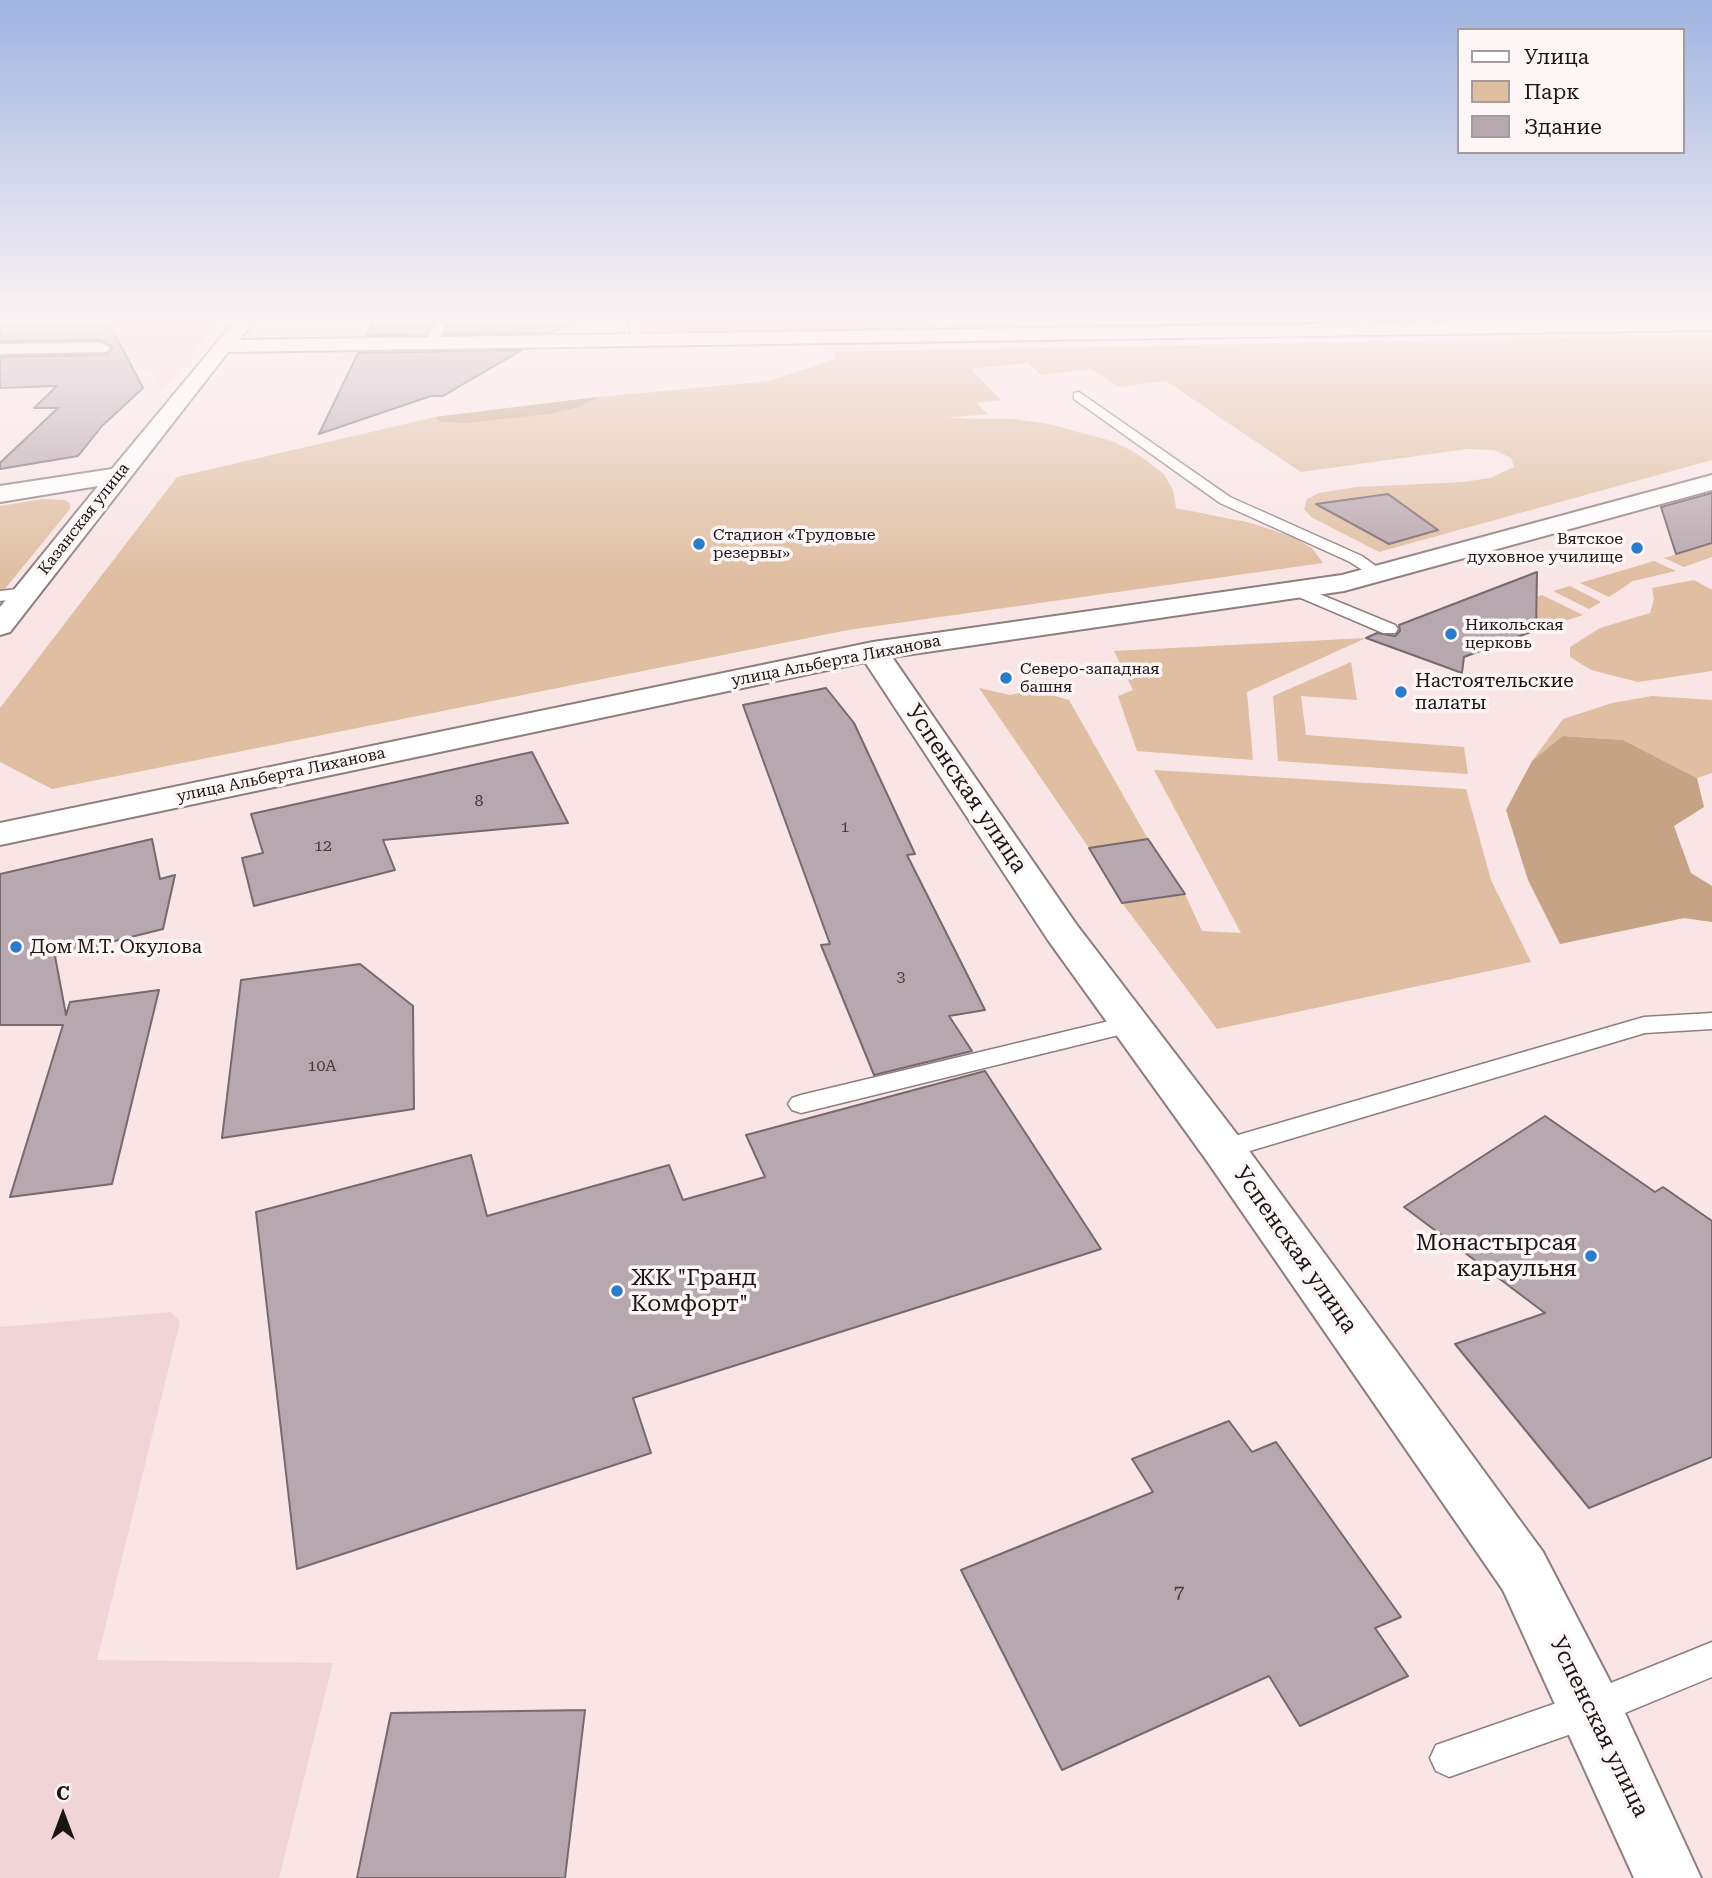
<!DOCTYPE html>
<html>
<head>
<meta charset="utf-8">
<style>
	body { margin:0 }
	#map { position:relative; width:1712px; height:1878px; overflow:hidden; background:#f9e5e6; font-family:"Roboto Serif",serif }
	canvas { display:block }
	.legend { position:absolute; left:1457px; top:28px; width:228px; height:126px; box-sizing:border-box; background:#fef6f6; border:2px solid #a39c9c; margin:0; padding:9px 12px; list-style:none; font-size:21px; color:#1b1515 }
	.legend li { display:flex; align-items:center; gap:14px; height:35px }
	.legend b { width:35px; border:2px solid #a39c9c }
	.north { position:absolute; left:28px; top:1780px; width:70px; height:70px; -webkit-text-stroke:5px #fef6f6; paint-order:stroke; rotate:0deg; font-size:19px; font-weight:700; line-height:28px; text-align:center; color:#1b1515 }
	.north::after { content:''; display:block; margin:auto; width:24px; height:32px; background:#1b1515; clip-path:polygon(50% 0,100% 100%,50% 72%,0 100%) }
</style>
</head>
<body>
<div id="map">
<canvas width="1712" height="1878"></canvas>
<ul class="legend">
<li><b style="height:9px;background:#fff"></b>Улица</li>
<li><b style="height:19px;background:#dfbea1"></b>Парк</li>
<li><b style="height:19px;background:#b7a7ae"></b>Здание</li>
</ul>
<div class="north">С</div>
</div>
<script>
const c = document.querySelector('canvas').getContext('2d');
c.lineJoin = 'round';
function fillPath(path, color) { c.fillStyle = color; c.fill(path, 'evenodd'); }
const shape = rows => new Path2D(rows.map(r => 'M' + r).join(''));
function trace(path, color, width, dash) { c.strokeStyle = color; c.lineWidth = width; c.lineCap = dash ? 'butt' : 'round'; c.setLineDash(dash || []); c.stroke(path); }
function write(font, color, halo, rows, align = 'center') {
  c.font = font + ' "Roboto Serif",serif'; c.lineWidth = 7; c.setLineDash([]); c.textBaseline = 'middle'; c.strokeStyle = halo; c.fillStyle = color; for (const [text, x, y, turn = 0] of rows) {
    c.save(); c.translate(x, y); c.rotate((+turn || 0) * Math.PI / 180); c.textAlign = isNaN(turn) ? turn : align; if (halo) c.strokeText(text, 0, 0); c.fillText(text, 0, 0); c.restore();
  }
}
fillPath(shape([
	[0,316,224,316,160,393,161,387,154,373,143,368,120,365,0,367],
	[171,1312,180,1322,97,1660,333,1663,279,1878,0,1878,0,1327]
]), '#f1d5d6');
fillPath(shape([
	[639,316,920,316,938,330,659,335,642,331],
	[1608,337,1712,337,1712,460,1379,552,1311,517,1304,509,1307,499,1319,493,1356,487,1463,482,1490,478,1514,467,1511,458,1494,450,1467,449,1301,472,1166,381,1118,387,1091,369,1041,375,1028,363,971,369,1001,400,976,403,988,414,947,418,1013,419,1049,424,1112,441,1136,453,1164,474,1173,490,1176,508,1251,523,1293,537,1312,548,1323,563,848,630,52,789,0,762,0,708,177,477,435,417,598,397,769,381,835,359,833,352],
	[43,499,65,500,70,503,70,509,0,595,0,506],
	[1712,543,1712,557,1684,567,1664,558],
	[1654,561,1676,571,1633,581,1609,597,1580,583],
	[1694,580,1712,590,1712,671,1638,682,1591,670,1570,657,1570,647,1600,628,1650,613,1654,599,1652,588],
	[1570,586,1601,602,1589,609,1553,591],
	[1542,595,1583,615,1536,630,1536,618,1526,600],
	[1366,638,1247,692,1253,760,1137,751,1118,696,1133,690,1114,651],
	[1351,662,1357,700,1301,696,1306,735,1464,747,1468,774,1278,761,1273,696],
	[979,688,1010,695,1034,690,1069,700,1148,839,1089,848],
	[1652,696,1712,700,1712,773,1697,778,1623,740,1564,736,1532,761,1563,719,1612,703],
	[1154,770,1466,789,1491,880,1531,962,1217,1029,1122,903,1185,894,1202,931,1241,933]
]), '#dfbea1');
fillPath(shape([
	[598,397,580,407,549,414,466,423,441,422,435,417],
	[1563,736,1623,740,1697,778,1704,807,1674,826,1691,873,1712,886,1712,922,1684,918,1560,944,1528,880,1506,810,1532,761]
]), '#c5a384');
const building = shape([
	[0,316,105,316,143,388,102,426,78,456,0,469,0,463,58,408,34,408,57,386,0,388,0,357,107,355,113,347,101,340,0,341,0,316],
	[376,316,438,316,426,335,366,335,376,316],
	[455,316,583,316,553,333,444,334,455,316],
	[522,350,443,396,431,396,319,434,358,353,522,350],
	[1712,493,1712,543,1676,554,1661,507,1712,493],
	[1388,494,1438,530,1389,544,1316,504,1388,494],
	[1537,572,1536,630,1464,657,1462,673,1366,638,1377,633,1395,636,1400,631,1399,625,1537,572],
	[826,688,854,723,915,854,907,855,985,1010,949,1016,972,1051,874,1075,821,945,830,944,743,705,826,688],
	[532,752,568,823,383,840,395,870,254,906,242,858,263,853,251,814,532,752],
	[152,839,160,879,175,875,163,929,55,956,66,1015,70,1002,159,990,112,1184,10,1197,63,1025,0,1025,0,874,152,839],
	[1148,839,1185,894,1122,903,1089,848,1148,839],
	[360,964,413,1006,414,1109,222,1138,241,980,360,964],
	[985,1071,1101,1249,633,1398,651,1453,297,1569,256,1212,471,1155,487,1216,669,1165,683,1200,765,1177,746,1135,985,1071],
	[1545,1116,1655,1192,1663,1187,1712,1221,1712,1457,1589,1508,1455,1344,1545,1313,1404,1207,1545,1116],
	[1229,1421,1252,1452,1276,1442,1401,1617,1375,1628,1408,1676,1300,1726,1269,1676,1062,1770,961,1570,1153,1492,1132,1459,1229,1421],
	[585,1710,565,1878,357,1878,391,1713,585,1710]
]);
fillPath(building, '#b7a7ae');
trace(building, '#78696f', 2);
const service = shape([
	[441,316,452,316,435,345,427,345,425,342,441,316],
	[626,316,637,316,643,342,633,339,626,316],
	[1079,392,1230,497,1362,556,1387,574,1385,577,1373,577,1350,562,1220,503,1074,399,1074,393,1079,392],
	[1300,586,1395,625,1398,629,1395,633,1383,633,1294,595,1292,591,1300,586],
	[25,588,33,593,31,597,0,601,0,591,25,588],
	[1712,1013,1712,1029,1645,1033,1223,1159,1214,1156,1210,1149,1214,1142,1644,1017,1712,1013],
	[1130,1016,1139,1018,1142,1024,1139,1030,801,1113,792,1110,788,1104,792,1098,801,1095,1130,1016],
	[1712,1642,1712,1677,1591,1727,1449,1777,1436,1771,1430,1758,1436,1745,1591,1691,1712,1642]
]);
const pedestrian = shape([
	[101,343,110,348,107,352,0,354,0,344,101,343]
]);
const minor = shape([
	[239,316,259,316,239,340,1712,318,1712,330,228,352,10,632,0,635,0,607,98,486,0,502,0,486,112,469,239,316],
	[1712,475,1712,490,1344,591,892,657,1076,924,1239,1137,1543,1552,1613,1687,1701,1878,1634,1878,1503,1590,1207,1161,1048,940,865,662,0,845,0,823,873,642,1342,575,1712,475]
]);
trace(service, '#8f7e7e', 3);
trace(pedestrian, '#8f7e7e', 4);
trace(minor, '#8f7e7e', 4);
fillPath(service, '#fff');
fillPath(pedestrian, '#fff');
fillPath(minor, '#fff');
const sky = c.createLinearGradient(0, 0, 0, 578);
sky.addColorStop(0, '#9fb4e0');
sky.addColorStop(0.55, '#fcf3f4');
sky.addColorStop(1, '#fcf3f400');
c.fillStyle = sky;
c.fillRect(0, 0, 1712, 578);
for (const [x, y, r, color] of [
	[699,544,7,"#2b7ccb"],
	[1637,548,7,"#2b7ccb"],
	[1451,634,7,"#2b7ccb"],
	[1006,678,7,"#2b7ccb"],
	[1401,692,7,"#2b7ccb"],
	[16,947,7,"#2b7ccb"],
	[1591,1256,7,"#2b7ccb"],
	[617,1291,7,"#2b7ccb"]
]) { const dot = new Path2D(); dot.arc(x, y, r, 0, 2 * Math.PI); c.fillStyle = color; c.fill(dot); trace(dot, '#fef6f6', 2.5); }
write('16px', '#1b1515', '#fef6f6', [
	["Казанская улица",84,519,-52],
	["улица Альберта Лиханова",836,661,-11],
	["улица Альберта Лиханова",281,775,-12]
]);
write('16px', '#1b1515', '#fef6f6', [
	["Стадион «Трудовые",713,535],
	["резервы»",713,553],
	["Вятское",1623,539,"right"],
	["духовное училище",1623,557,"right"],
	["Никольская",1465,625],
	["церковь",1465,643],
	["Северо-западная",1020,669],
	["башня",1020,687]
], 'left');
write('16px', '#423a3b', null, [
	["8",479,801],
	["1",845,827],
	["12",323,846],
	["3",901,977],
	["10А",322,1066]
]);
write('19px', '#1b1515', '#fef6f6', [
	["Настоятельские",1415,681],
	["палаты",1415,703],
	["Дом М.Т. Окулова",30,947]
], 'left');
write('19px', '#423a3b', null, [
	["7",1179,1593]
]);
write('23px', '#1b1515', '#fef6f6', [
	["Успенская улица",966,789,56],
	["Успенская улица",1295,1250,55],
	["Успенская улица",1599,1727,64]
]);
write('23px', '#1b1515', '#fef6f6', [
	["Монастырсая",1577,1243],
	["караульня",1577,1269],
	["ЖК \"Гранд",631,1278,"left"],
	["Комфорт\"",631,1304,"left"]
], 'right');
</script>
</body>
</html>
